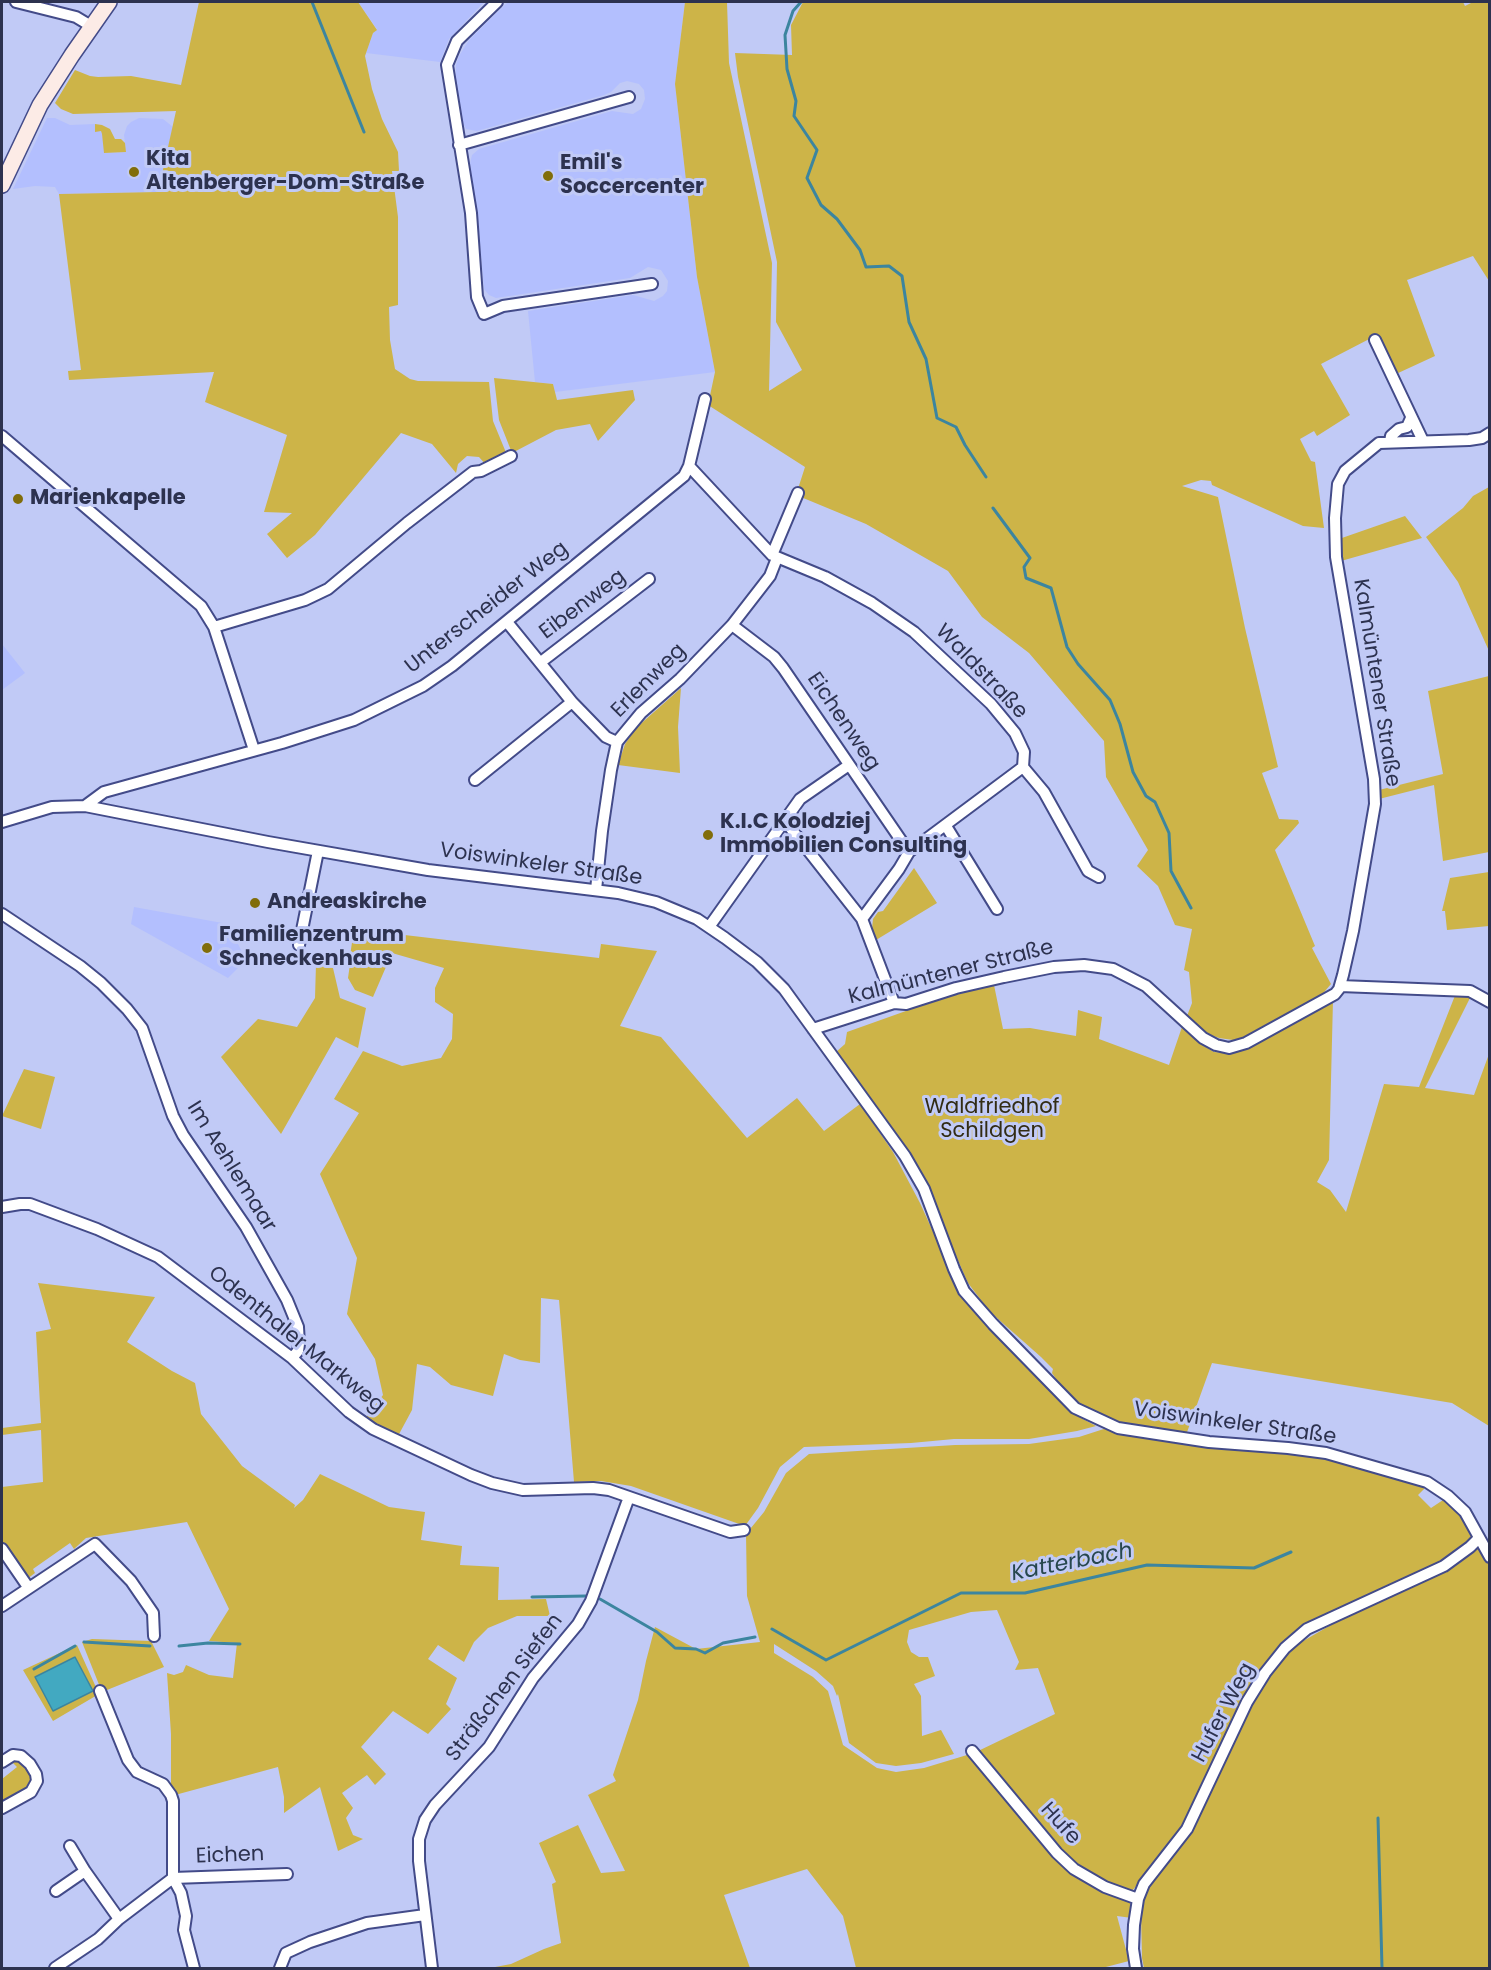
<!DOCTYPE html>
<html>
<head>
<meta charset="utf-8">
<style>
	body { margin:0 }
	#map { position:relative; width:1491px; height:1970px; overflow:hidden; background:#c1caf6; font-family:Poppins,sans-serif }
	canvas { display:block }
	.frame { position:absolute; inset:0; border:3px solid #2d324f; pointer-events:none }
</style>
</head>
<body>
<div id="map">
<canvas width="1491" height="1970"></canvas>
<div class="frame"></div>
</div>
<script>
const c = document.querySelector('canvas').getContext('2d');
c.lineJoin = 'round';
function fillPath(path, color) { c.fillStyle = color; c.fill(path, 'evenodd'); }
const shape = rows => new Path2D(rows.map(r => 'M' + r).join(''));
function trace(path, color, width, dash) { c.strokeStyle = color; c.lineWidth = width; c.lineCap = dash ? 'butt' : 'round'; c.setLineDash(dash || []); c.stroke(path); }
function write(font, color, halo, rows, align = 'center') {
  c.font = font + ' Poppins,sans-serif'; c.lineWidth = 6; c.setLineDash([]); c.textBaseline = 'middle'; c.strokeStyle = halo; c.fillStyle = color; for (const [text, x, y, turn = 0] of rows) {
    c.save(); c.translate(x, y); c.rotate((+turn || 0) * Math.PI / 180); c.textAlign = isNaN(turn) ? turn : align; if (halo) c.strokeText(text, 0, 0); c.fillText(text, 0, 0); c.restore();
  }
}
fillPath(shape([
	[358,2,484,2,449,39,440,62,366,53,373,33,377,29],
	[508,2,685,2,675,84,697,277,715,372,555,392,553,384,535,382,528,311,633,295,654,301,663,296,667,291,668,281,661,270,648,267,630,278,496,298,489,295,484,289,478,221,470,164,472,155,479,149,612,111,633,114,641,109,645,99,644,90,639,84,627,81,620,83,611,92,604,95,477,131,466,129,462,121,455,85,456,65,459,56,469,40],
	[47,118,55,118,70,125,95,124,95,131,101,131,102,134,105,153,126,152,124,135,127,126,131,122,139,118,163,119,173,127,158,192,59,194,55,187,35,186,13,189],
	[2,644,25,673,2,690],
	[134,907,228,924,246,960,228,978,131,924]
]), '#b3bffe');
fillPath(shape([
	[199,2,358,2,377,30,373,33,365,56,372,89,382,119,398,152,399,171,392,171,398,217,398,305,389,307,390,340,395,369,410,379,418,381,489,382,493,421,507,455,487,466,479,457,467,456,458,464,456,473,432,444,401,433,315,535,287,558,267,534,292,513,264,512,287,435,205,402,214,372,69,380,68,371,81,370,59,194,158,192,176,111,73,114,61,109,55,103,75,70,90,76,98,77,131,76,181,85],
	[685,2,727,2,729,63,772,263,769,391,802,370,776,322,777,262,738,77,735,53,792,55,791,25,803,2,1463,2,1465,6,1473,2,1489,2,1489,281,1473,256,1407,280,1435,356,1396,374,1377,335,1321,364,1350,415,1317,436,1314,431,1300,439,1311,461,1315,462,1324,528,1303,526,1212,485,1211,481,1201,480,1182,486,1218,497,1245,628,1278,767,1262,773,1279,819,1298,820,1299,823,1275,850,1315,946,1312,948,1331,984,1320,997,1241,1039,1233,1040,1219,1038,1208,1034,1197,1025,1187,1016,1192,1003,1189,972,1184,970,1192,929,1175,925,1158,886,1137,866,1148,850,1106,777,1104,741,1029,653,982,617,948,571,866,524,796,495,805,467,708,405,715,372,697,277,675,84],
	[95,124,102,125,110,129,115,139,121,139,125,143,126,152,104,153,102,134,101,131,95,132],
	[494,378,553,384,557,400,633,390,635,400,598,441,590,424,556,430,512,453,499,420],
	[1489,487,1489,651,1458,582,1426,537,1463,508,1473,496],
	[1405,516,1422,538,1341,561,1339,539],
	[1489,676,1489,852,1443,861,1434,785,1379,799,1379,790,1443,774,1428,691],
	[681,688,678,727,680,773,618,765,625,744,636,728],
	[914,868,937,903,876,940,872,929,873,919,878,912,883,911],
	[1489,872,1489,926,1447,930,1445,911,1442,911,1450,878],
	[354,929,599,958,601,944,657,951,620,1026,661,1037,747,1138,797,1098,824,1131,860,1104,893,1152,920,1203,959,1289,981,1319,1034,1366,1067,1407,1081,1418,1096,1426,1077,1431,1029,1439,954,1439,911,1443,804,1447,780,1467,758,1508,745,1526,631,1486,601,1481,574,1482,559,1300,541,1298,540,1363,520,1360,504,1354,493,1396,451,1385,430,1367,417,1364,412,1410,398,1436,373,1422,366,1417,383,1395,375,1359,347,1314,357,1258,320,1174,359,1113,334,1099,363,1051,402,1066,441,1058,452,1039,453,1014,435,1002,435,988,444,968,392,953,373,997,355,990,348,978,350,964,344,962,345,955,350,956],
	[316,964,333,968,340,998,366,1008,358,1048,336,1037,281,1134,221,1057,258,1019,297,1027,315,998],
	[994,985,1003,1029,1030,1028,1076,1036,1078,1010,1102,1017,1099,1039,1169,1065,1183,1024,1204,1046,1214,1052,1227,1053,1244,1050,1333,1000,1329,1160,1317,1182,1330,1190,1346,1212,1384,1084,1419,1087,1456,993,1472,994,1425,1088,1474,1095,1489,1054,1489,1426,1452,1403,1212,1363,1186,1435,1111,1423,1092,1415,1067,1395,1052,1373,1053,1369,1041,1357,989,1311,968,1283,930,1198,903,1146,862,1086,836,1052,845,1044,847,1032,962,991],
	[24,1069,55,1077,41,1129,2,1116],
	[38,1283,155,1297,127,1342,172,1371,195,1383,201,1414,242,1466,295,1505,294,1508,303,1500,320,1474,389,1507,425,1512,421,1540,462,1546,460,1565,499,1567,498,1600,546,1599,550,1616,517,1616,488,1628,474,1642,464,1662,438,1645,428,1659,457,1678,446,1704,451,1709,428,1734,393,1711,361,1747,386,1774,375,1785,367,1775,342,1793,353,1808,346,1818,353,1835,363,1839,338,1851,320,1787,284,1813,284,1797,278,1767,175,1795,171,1786,171,1734,167,1673,174,1675,183,1672,186,1665,209,1675,233,1678,237,1643,209,1641,229,1609,187,1522,86,1538,74,1549,70,1543,33,1569,35,1573,27,1579,2,1543,2,1487,43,1482,41,1430,2,1435,2,1428,41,1423,36,1332,51,1329],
	[1110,1427,1239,1449,1283,1449,1329,1455,1407,1480,1425,1488,1418,1495,1431,1508,1446,1498,1466,1513,1479,1536,1456,1555,1292,1641,1290,1639,1283,1646,1265,1668,1249,1692,1195,1807,1179,1834,1132,1891,1125,1892,1111,1886,1075,1866,1054,1845,976,1752,1055,1714,1038,1668,1015,1670,1019,1662,997,1610,971,1612,909,1630,907,1642,911,1652,919,1657,928,1657,935,1676,914,1684,921,1696,922,1736,941,1730,954,1754,921,1763,896,1766,876,1763,849,1743,838,1694,837,1696,833,1686,816,1671,774,1644,774,1653,813,1677,828,1691,843,1745,877,1768,896,1772,924,1768,967,1755,972,1755,1061,1860,1083,1877,1124,1897,1130,1903,1132,1918,1117,1916,1129,1961,1102,1968,856,1968,843,1916,807,1869,724,1895,750,1968,490,1968,511,1964,544,1949,561,1943,552,1884,556,1882,539,1843,578,1825,601,1873,625,1871,588,1795,616,1781,613,1775,638,1700,646,1661,655,1627,696,1649,760,1642,747,1596,746,1534,764,1512,786,1473,809,1454,955,1445,1029,1444,1079,1437],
	[1482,1541,1490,1551,1489,1968,1144,1968,1142,1958,1141,1914,1145,1890,1176,1849,1242,1722,1271,1673,1288,1652,1298,1644,1343,1618,1460,1563],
	[92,1639,151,1641,164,1667,102,1692,82,1642],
	[77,1645,99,1694,53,1721,23,1670],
	[10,1760,21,1760,33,1777,28,1788,2,1802,2,1779,17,1767]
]), '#cdb448');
const water = shape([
	[75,1657,93,1691,53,1711,35,1677,75,1657]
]);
fillPath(water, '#42a9c1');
trace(water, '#3c859f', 1.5);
trace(shape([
	[312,2,364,132],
	[801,2,793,11,785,35,787,69,796,101,794,116,817,150,807,178,821,205,837,219,860,250,866,267,889,266,902,276,909,322,926,359,937,418,956,427,965,445,986,477],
	[993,508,1030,558,1024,567,1026,578,1051,588,1067,647,1078,664,1110,700,1120,724,1133,772,1146,796,1155,802,1169,833,1171,871,1191,908],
	[532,1597,586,1596],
	[600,1599,657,1632,675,1648,696,1649,705,1653,723,1643,755,1637],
	[772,1629,826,1660,961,1593,1025,1593,1147,1565,1254,1568,1291,1552],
	[84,1642,150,1646],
	[179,1646,208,1643,240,1644],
	[34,1669,75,1646],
	[1378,1818,1382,1968]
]), '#3c859f', 3);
const minor = shape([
	[16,2,76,17,91,26],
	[497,2,457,41,447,65,471,213,477,297,484,314,503,306,652,284],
	[459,145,629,97],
	[1375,340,1423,441],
	[2,436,201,606,214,627,254,750],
	[1390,442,1391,436,1399,429,1407,427,1411,418],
	[689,466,772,555,825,577,872,603,914,632,991,704,1015,733,1024,752,1023,767,909,852,899,869,862,919,894,1003],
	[772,555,798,493],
	[507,622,572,702,606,737,617,742],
	[732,625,774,657,783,668,909,852],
	[214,627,305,600,328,589,407,523,473,472,481,471,511,456],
	[541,662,649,579],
	[1023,767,1044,792,1088,871,1099,877],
	[475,780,572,702],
	[85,806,104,792,282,743,354,720,423,686,452,666,684,476,689,466,705,399],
	[785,821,862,919],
	[2,822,52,807,85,806,268,842,428,870,618,893,656,902,697,919,725,938,757,962,784,989,905,1156,924,1189,954,1269,964,1291,993,1324,1075,1408,1118,1428,1209,1442,1288,1448,1326,1453,1427,1482,1448,1496,1465,1512,1490,1557],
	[946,826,997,909],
	[596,890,602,831,611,770,617,742,641,713,680,679,732,625,770,576,777,558],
	[2,914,80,966,101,983,127,1009,142,1028,173,1116,183,1135,246,1227,287,1300,298,1327,299,1344,298,1351,292,1358],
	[709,927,800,799,849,765],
	[299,945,318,851],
	[1340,986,1470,991,1490,1002],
	[813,1029,894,1003,906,1004,956,988,1004,977,1054,967,1084,965,1113,969,1146,986,1203,1038,1216,1045,1229,1048,1246,1043,1335,994,1339,989,1343,975,1353,931,1375,804,1374,779,1336,557,1335,518,1338,484,1345,471,1379,443,1469,440,1482,438,1490,433],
	[2,1207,20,1204,30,1204,97,1229,158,1257,292,1358,349,1412,373,1429,471,1475,492,1483,523,1490,593,1488,609,1490,730,1532,744,1530],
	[2,1549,28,1587],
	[2,1606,95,1544,131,1581,153,1613,154,1636],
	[100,1691,128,1760,137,1772,163,1784,171,1795,173,1801,173,1878,181,1893,186,1916,184,1930,194,1968],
	[972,1751,1057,1853,1074,1869,1105,1887,1138,1899],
	[2,1762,13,1755,21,1756,30,1764,36,1774,37,1781,31,1792,2,1808],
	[70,1846,85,1871,119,1919],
	[56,1891,85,1871],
	[55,1968,98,1939,119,1919,173,1878,287,1874],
	[280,1968,286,1953,310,1942,367,1923,425,1915],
	[432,1968,419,1861,419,1839,425,1820,435,1805,489,1747,533,1678,578,1624,591,1601,629,1497],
	[1136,1968,1133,1949,1134,1925,1138,1899,1144,1884,1187,1829,1247,1702,1265,1673,1285,1648,1307,1629,1444,1566,1470,1547,1479,1538]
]);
const secondary = shape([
	[2,185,40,105,72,55,109,2]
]);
trace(minor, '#434b89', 14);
trace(secondary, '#434b89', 18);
trace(minor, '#fff', 10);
trace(secondary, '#fcebe6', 15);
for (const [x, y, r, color] of [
	[134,172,6,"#816d0a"],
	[548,176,6,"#816d0a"],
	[18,499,6,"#816d0a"],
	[708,835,6,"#816d0a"],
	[255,903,6,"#816d0a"],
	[207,948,6,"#816d0a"]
]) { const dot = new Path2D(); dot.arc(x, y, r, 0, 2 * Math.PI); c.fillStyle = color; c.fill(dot); trace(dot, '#c1caf6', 2); }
write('bold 21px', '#2d324f', '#c1caf6', [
	["Kita",146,160],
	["Altenberger-Dom-Straße",146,184],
	["Emil's",560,164],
	["Soccercenter",560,188],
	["Marienkapelle",30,499],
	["K.I.C Kolodziej",720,823],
	["Immobilien Consulting",720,847],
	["Andreaskirche",267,903],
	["Familienzentrum",219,936],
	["Schneckenhaus",219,960]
], 'left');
write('21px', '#2d324f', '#c1caf6', [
	["Eibenweg",583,605,-37],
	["Unterscheider Weg",487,608,-38],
	["Waldstraße",981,672,46],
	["Erlenweg",649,681,-45],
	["Kalmüntener Straße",1376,683,81],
	["Eichenweg",843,722,56],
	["Voiswinkeler Straße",541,865,8],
	["Kalmüntener Straße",951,973,-14],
	["Im Aehlemaar",231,1167,58],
	["Odenthaler Markweg",296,1340,39],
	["Voiswinkeler Straße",1235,1424,8],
	["Sträßchen Siefen",505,1688,-53],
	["Hufer Weg",1224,1713,-62],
	["Hufe",1060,1824,48],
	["Eichen",230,1856,-2]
]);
write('21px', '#322c14', '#c1caf6', [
	["Waldfriedhof",992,1108],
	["Schildgen",992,1132]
]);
write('italic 22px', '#27474e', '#c1caf6', [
	["Katterbach",1072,1563,-11]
]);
</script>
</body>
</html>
